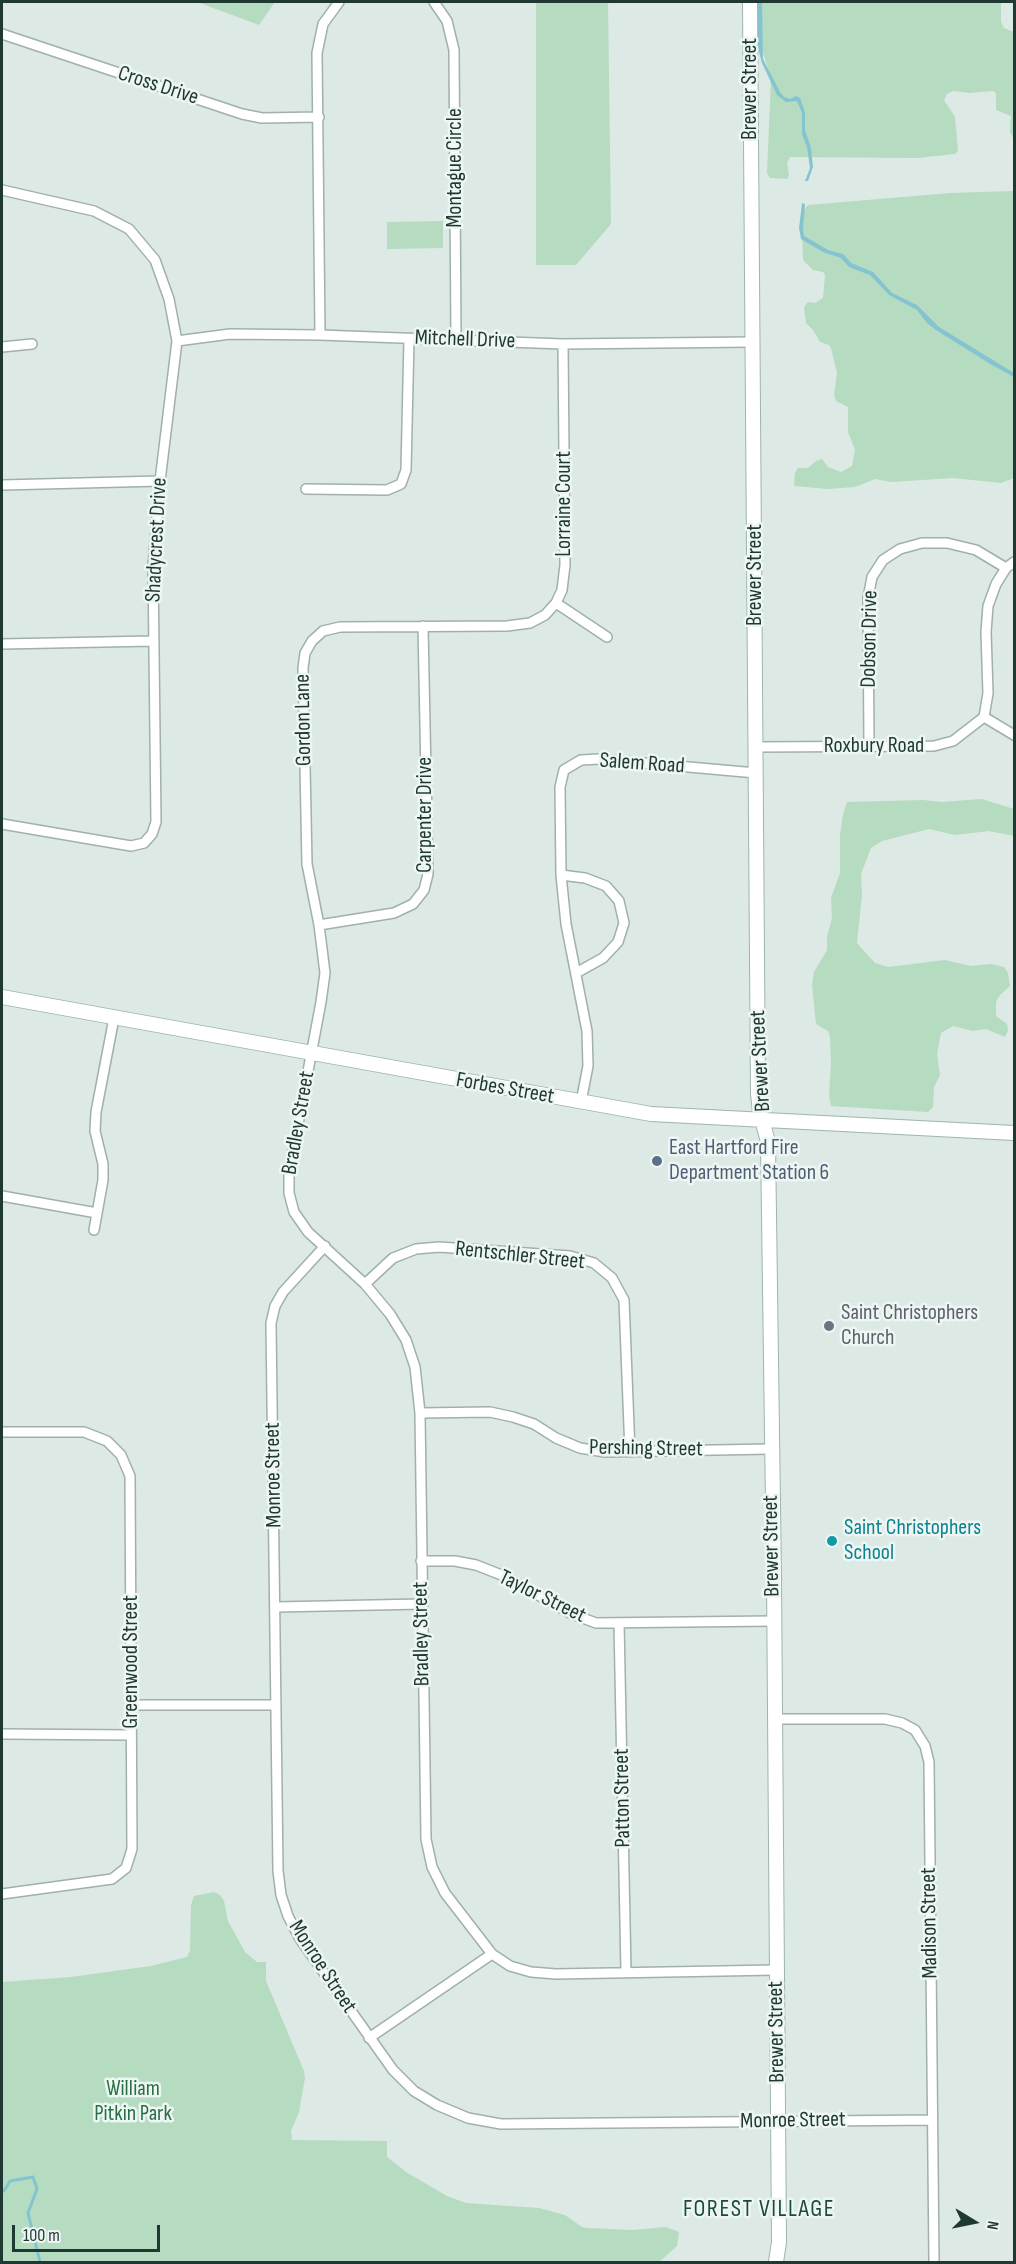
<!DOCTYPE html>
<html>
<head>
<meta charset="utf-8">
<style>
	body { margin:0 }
	#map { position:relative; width:1016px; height:2264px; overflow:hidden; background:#dde9e4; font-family:"Sofia Sans Condensed",sans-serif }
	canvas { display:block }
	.frame { position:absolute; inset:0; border:3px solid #1f3832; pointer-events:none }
	.north { position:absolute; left:944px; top:2192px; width:60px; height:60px; -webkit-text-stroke:4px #edf6f2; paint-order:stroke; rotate:100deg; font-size:16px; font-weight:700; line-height:24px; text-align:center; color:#1f3832 }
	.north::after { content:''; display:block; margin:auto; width:21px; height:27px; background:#1f3832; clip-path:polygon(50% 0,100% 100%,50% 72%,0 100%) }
	.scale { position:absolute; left:12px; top:2225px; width:148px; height:27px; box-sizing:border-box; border:3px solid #1f3832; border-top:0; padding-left:8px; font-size:18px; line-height:21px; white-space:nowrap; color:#1f3832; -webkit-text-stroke:4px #edf6f2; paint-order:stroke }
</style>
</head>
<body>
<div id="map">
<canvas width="1016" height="2264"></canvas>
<div class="frame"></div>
<div class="north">N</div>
<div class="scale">100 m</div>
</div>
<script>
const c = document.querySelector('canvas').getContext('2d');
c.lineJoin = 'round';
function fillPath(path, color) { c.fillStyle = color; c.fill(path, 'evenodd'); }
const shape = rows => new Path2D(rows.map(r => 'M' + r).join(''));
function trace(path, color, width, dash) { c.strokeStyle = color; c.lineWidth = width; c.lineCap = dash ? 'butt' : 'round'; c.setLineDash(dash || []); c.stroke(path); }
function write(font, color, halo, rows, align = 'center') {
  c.font = font + ' "Sofia Sans Condensed",sans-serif'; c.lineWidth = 5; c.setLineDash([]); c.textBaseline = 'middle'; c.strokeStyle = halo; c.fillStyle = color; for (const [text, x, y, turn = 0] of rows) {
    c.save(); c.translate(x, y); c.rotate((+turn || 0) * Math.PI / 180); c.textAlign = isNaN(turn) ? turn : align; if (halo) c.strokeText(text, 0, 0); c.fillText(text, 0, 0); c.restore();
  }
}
fillPath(shape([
	[197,2,275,2,259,25],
	[536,2,608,2,611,224,576,265,536,265],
	[761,2,1001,2,1001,22,1004,28,1014,32,1014,140,1010,132,1011,116,996,110,996,94,994,91,969,93,953,91,947,94,944,100,955,117,958,151,955,154,917,158,793,157,790,157,787,163,789,176,787,179,770,178,767,173,771,77,761,47],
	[1014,191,1014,478,1001,483,953,478,891,482,875,479,855,487,828,489,794,486,795,473,798,468,808,468,816,461,822,459,828,467,841,472,852,466,855,450,848,432,848,407,836,401,834,395,837,373,831,348,829,345,820,342,813,330,806,323,804,307,808,302,815,303,823,298,825,275,823,272,813,270,803,260,802,229,804,210,808,205,950,193],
	[443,221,443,248,387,249,387,222],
	[982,799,1014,809,1014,836,989,831,955,835,929,829,882,841,871,848,861,874,862,895,857,943,875,963,888,967,945,960,971,966,991,964,1004,967,1008,973,1010,986,999,996,996,1002,996,1016,1007,1024,1008,1030,1005,1037,986,1029,973,1031,953,1026,941,1033,937,1054,940,1075,934,1087,933,1107,928,1112,831,1106,829,1096,831,1064,830,1037,828,1031,816,1024,812,985,814,972,827,950,827,937,832,918,831,898,840,873,840,835,843,814,847,802,923,800,942,802],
	[214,1892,220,1895,224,1901,228,1921,245,1952,257,1962,266,1962,266,1981,304,2071,305,2078,299,2112,291,2131,292,2140,387,2141,387,2157,406,2172,447,2196,466,2203,539,2208,565,2215,582,2227,588,2228,633,2230,666,2227,679,2232,677,2246,659,2262,2,2262,2,1982,71,1977,151,1966,187,1957,190,1951,191,1905,194,1896]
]), '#b5dbc0');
fillPath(shape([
	[757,2,762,2,763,59,780,92,784,97,790,99,796,96,800,98,805,112,805,130,811,148,813,167,808,181,805,181,810,168,807,147,802,134,802,113,797,101,786,102,777,95,762,63,758,48],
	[802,203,805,204,803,229,804,236,828,250,843,254,851,263,873,272,892,293,917,305,939,327,1014,373,1014,377,992,365,936,330,927,323,917,310,889,295,870,275,849,267,841,258,823,252,801,239,799,228]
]), '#84c4d0');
trace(shape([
	[2,2191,4,2191,10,2181,33,2177,37,2189,28,2213,40,2262]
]), '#84c4d0', 3);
const street = shape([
	[434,2,447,21,454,50,456,339],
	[2,34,242,114,262,118,319,117],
	[2,190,94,211,129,229,155,260,169,299,177,341,160,481,153,566,156,822,152,834,144,843,131,846,2,824],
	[320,335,317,53,323,24,339,2],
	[177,341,230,334,320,335,563,344,753,342],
	[563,344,565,565,562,590,556,603,607,637],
	[2,347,32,344],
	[2,485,160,481],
	[306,489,387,490,401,484,406,470,409,339],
	[556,603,545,615,530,623,507,626,340,627,323,631,312,641,305,653,303,668,307,864,319,925,325,973,321,1002,289,1172,289,1193,294,1212,308,1232,365,1284,390,1314,406,1340,415,1367,420,1413,426,1839,432,1867,445,1893,492,1954,510,1966,531,1972,556,1974,776,1970],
	[2,644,153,641],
	[984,717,988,693,986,632,988,606,996,584,1006,568,1014,562],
	[869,745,868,598,872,577,883,560,900,549,922,543,947,543,976,550,1006,568],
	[756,747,934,746,953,741,984,717,1014,735],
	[561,875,585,878,606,886,619,901,624,923,618,942,603,958,576,973],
	[319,925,394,913,413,904,424,890,428,874,423,626],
	[581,1102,588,1066,587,1031,566,924,561,875,560,787,564,770,581,760,599,759,756,773],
	[2,1196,97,1213],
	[94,1230,103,1180,103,1164,95,1131,96,1112,114,1018],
	[325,1246,283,1292,275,1306,271,1323,278,1871,281,1895,288,1916,300,1939,393,2070,414,2091,437,2105,468,2118,501,2124,932,2120],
	[365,1284,393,1258,416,1249,439,1247,570,1256,594,1263,612,1278,624,1300,630,1452],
	[420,1413,490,1412,513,1417,534,1424,556,1438,580,1448,605,1452,771,1449],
	[2,1432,84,1432,107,1441,121,1455,130,1476,132,1849,126,1868,112,1879,2,1894],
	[421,1561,455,1561,476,1565,504,1576,572,1614,596,1623,773,1621],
	[276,1607,422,1604],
	[619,1623,626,1972],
	[131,1705,276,1705],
	[774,1719,885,1719,902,1723,915,1730,925,1746,929,1762,934,2262],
	[2,1734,131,1735],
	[369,2038,492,1954]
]);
const secondary = shape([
	[750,2,758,1094,760,1112,768,1142,774,1578,779,2242,776,2262],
	[2,997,651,1114,1014,1133]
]);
trace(street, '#a0b0ab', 12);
trace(secondary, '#9db5ac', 16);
trace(street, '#fff', 9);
trace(secondary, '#fff', 14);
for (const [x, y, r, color] of [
	[657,1161,6,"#5c6f8a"],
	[829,1326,6,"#6b7280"],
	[832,1541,6,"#0f9aa8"]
]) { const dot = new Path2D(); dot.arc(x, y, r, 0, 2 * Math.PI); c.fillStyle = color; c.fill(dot); trace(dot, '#edf6f2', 2); }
write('22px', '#1f3832', '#edf6f2', [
	["Cross Drive",158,86,18],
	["Brewer Street",750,89,-90],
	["Montague Circle",455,168,-90],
	["Mitchell Drive",465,340,2],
	["Lorraine Court",564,504,-90],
	["Shadycrest Drive",157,540,-87],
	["Brewer Street",755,575,-90],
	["Dobson Drive",870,639,-89],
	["Gordon Lane",304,720,-91],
	["Roxbury Road",874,746],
	["Salem Road",642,764,4],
	["Carpenter Drive",425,815,-90],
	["Brewer Street",761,1061,-93],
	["Forbes Street",505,1089,10],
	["Bradley Street",299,1123,-80],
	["Rentschler Street",520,1256,6],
	["Pershing Street",646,1449,1],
	["Monroe Street",274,1475,-91],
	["Brewer Street",772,1546,-91],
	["Taylor Street",542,1597,26],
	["Bradley Street",422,1634,-91],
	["Greenwood Street",131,1662,-90],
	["Patton Street",623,1798,-91],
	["Madison Street",930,1923,-91],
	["Monroe Street",322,1967,57],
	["Brewer Street",777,2032,-91],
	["Monroe Street",793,2121,-1]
]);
write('22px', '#4e5e75', '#edf6f2', [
	["East Hartford Fire",669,1148],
	["Department Station 6",669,1173]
], 'left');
write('22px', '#5b616d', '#edf6f2', [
	["Saint Christophers",841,1313],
	["Church",841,1338]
], 'left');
write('22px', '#0d838f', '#edf6f2', [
	["Saint Christophers",844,1528],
	["School",844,1553]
], 'left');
write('22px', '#296f44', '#edf6f2', [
	["William",133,2089],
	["Pitkin Park",133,2114]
]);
c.letterSpacing = '1.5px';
write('24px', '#1b4a3f', '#edf6f2', [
	["FOREST VILLAGE",759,2210]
]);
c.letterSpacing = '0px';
</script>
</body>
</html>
